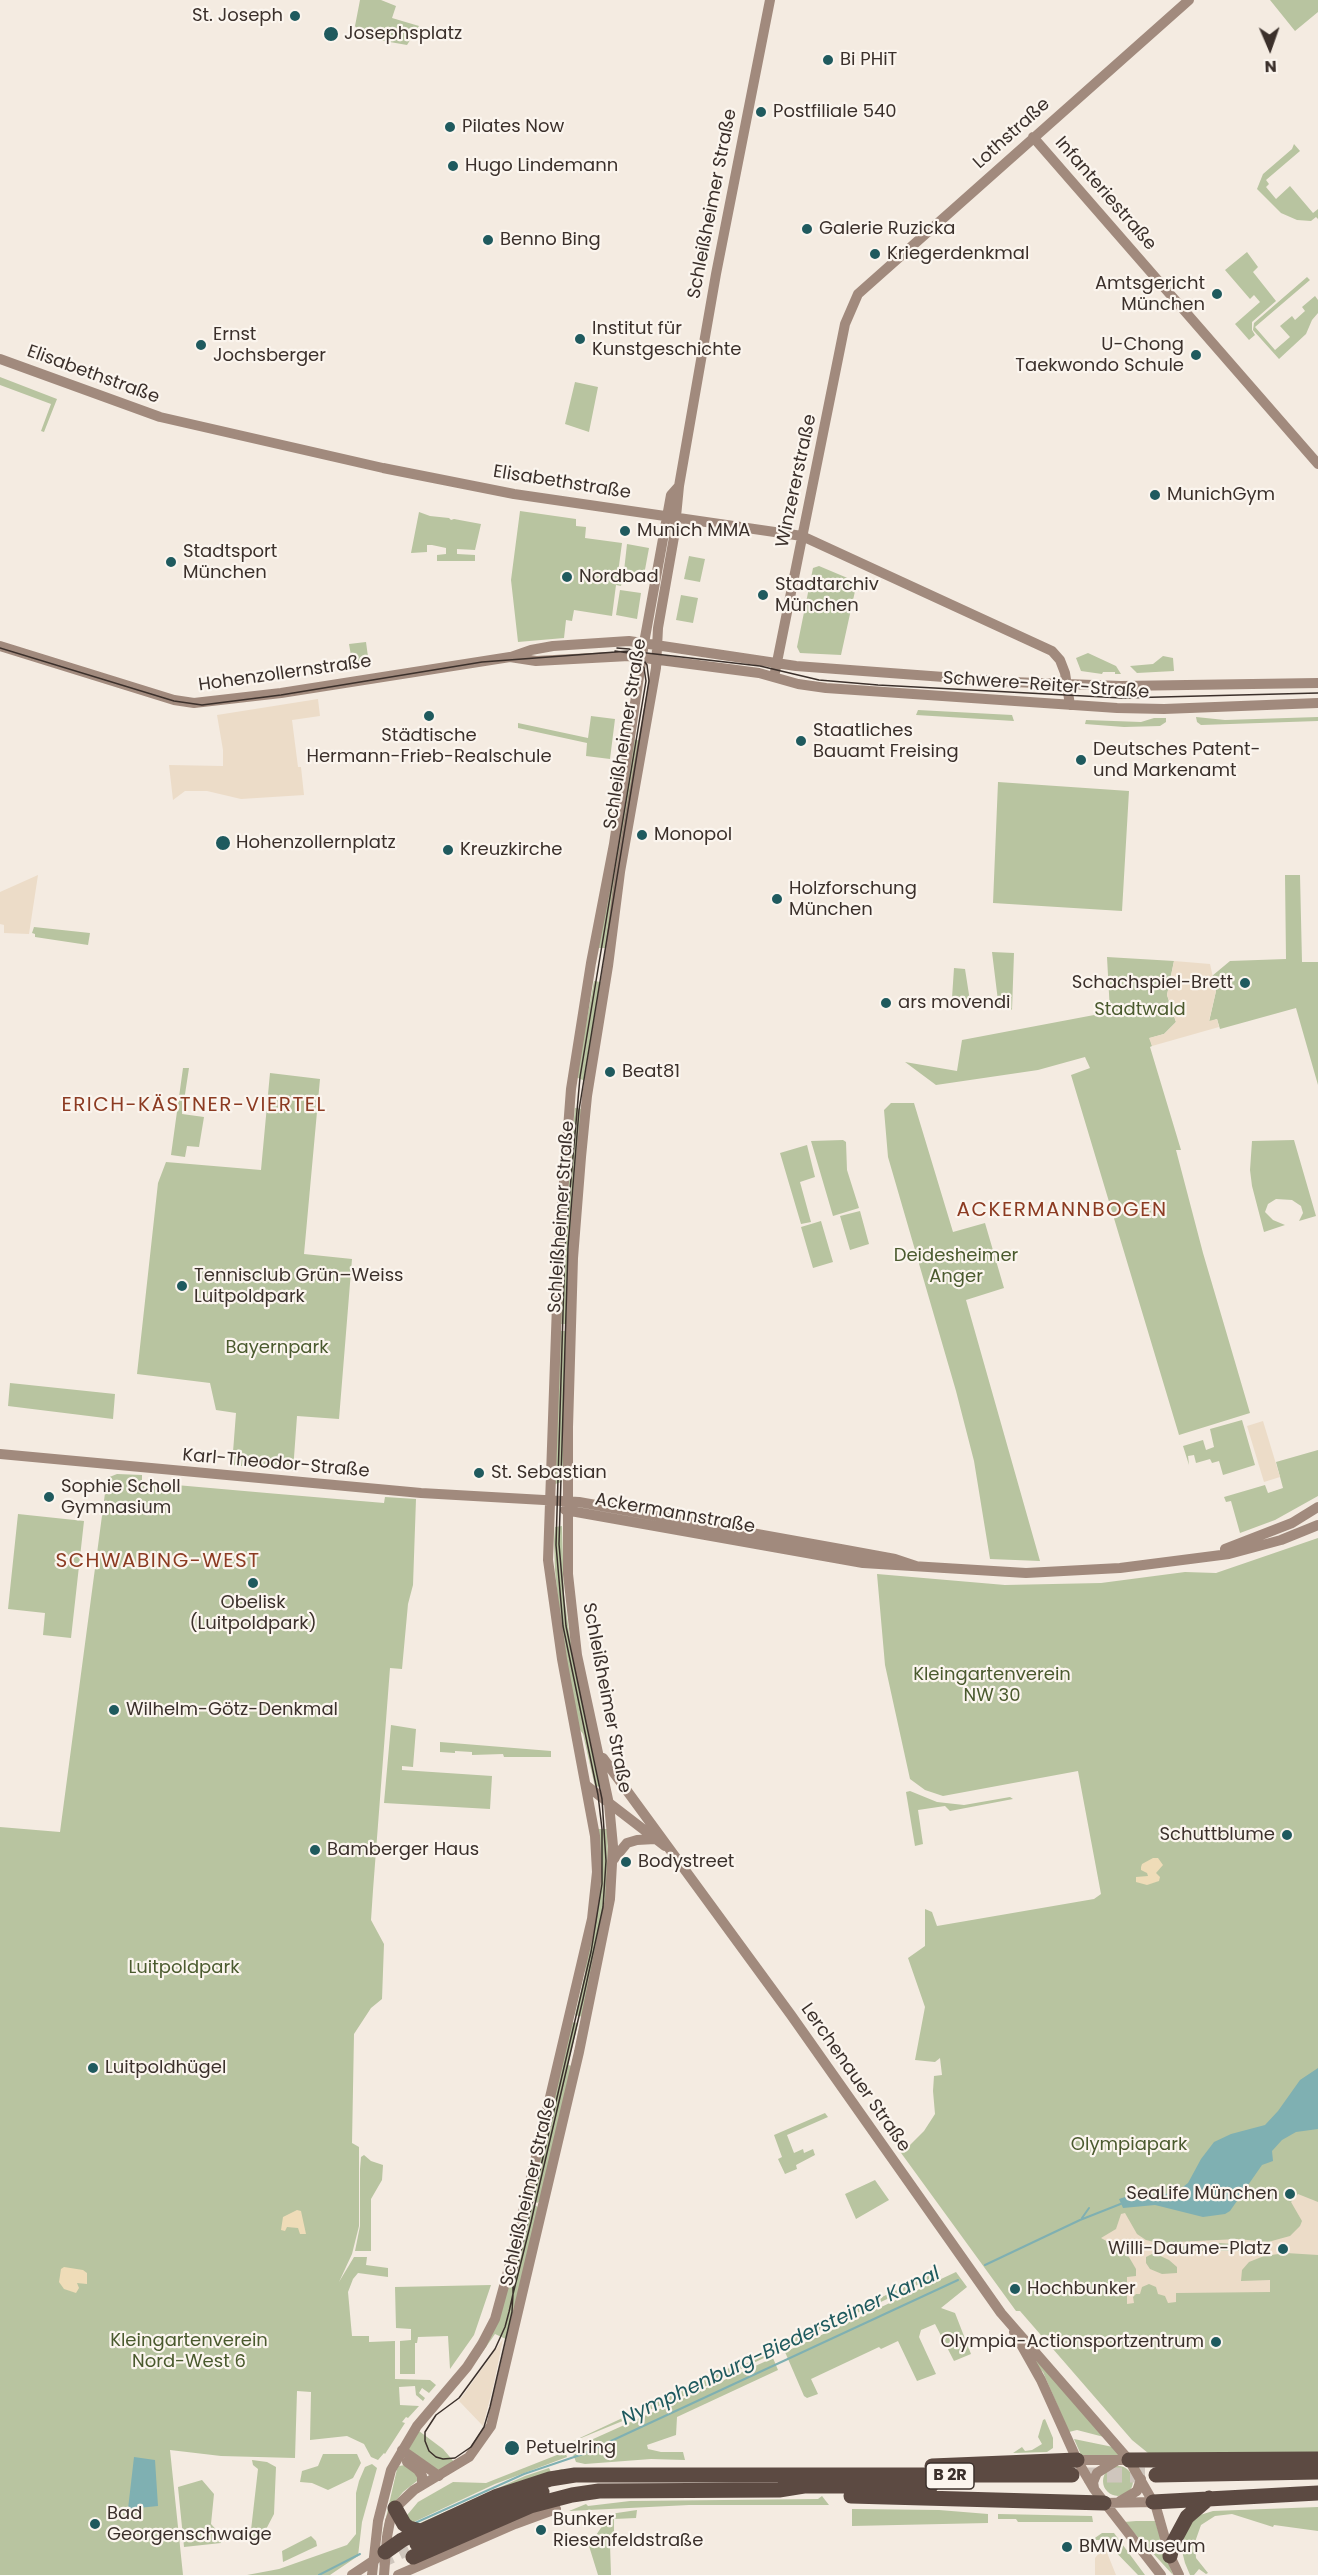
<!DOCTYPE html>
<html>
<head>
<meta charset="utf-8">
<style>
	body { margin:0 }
	#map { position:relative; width:1318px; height:2575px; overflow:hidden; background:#f4ebe1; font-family:Poppins,sans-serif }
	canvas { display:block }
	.north { position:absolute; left:1240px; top:18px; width:60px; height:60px; -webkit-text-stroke:4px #fbf5ee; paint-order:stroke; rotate:178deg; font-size:16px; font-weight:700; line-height:24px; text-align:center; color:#3b302b }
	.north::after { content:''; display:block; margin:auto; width:21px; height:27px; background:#3b302b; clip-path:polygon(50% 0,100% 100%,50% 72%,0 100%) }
</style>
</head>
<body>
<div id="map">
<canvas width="1318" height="2575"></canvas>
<div class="north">N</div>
</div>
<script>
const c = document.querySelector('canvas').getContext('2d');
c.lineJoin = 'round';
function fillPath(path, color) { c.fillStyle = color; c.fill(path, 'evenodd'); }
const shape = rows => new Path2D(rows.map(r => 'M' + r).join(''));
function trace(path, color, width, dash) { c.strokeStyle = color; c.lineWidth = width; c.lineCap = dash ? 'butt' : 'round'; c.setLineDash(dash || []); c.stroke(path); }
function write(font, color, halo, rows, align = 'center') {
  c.font = font + ' Poppins,sans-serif'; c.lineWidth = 4.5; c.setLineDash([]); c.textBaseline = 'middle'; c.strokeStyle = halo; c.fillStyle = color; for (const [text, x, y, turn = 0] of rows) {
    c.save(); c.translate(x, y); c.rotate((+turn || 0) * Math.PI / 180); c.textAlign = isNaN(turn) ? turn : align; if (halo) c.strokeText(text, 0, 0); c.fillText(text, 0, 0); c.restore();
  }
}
fillPath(shape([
	[360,0,381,0,396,6,392,18,419,26,407,45,367,38,358,31,355,26],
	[1270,0,1318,0,1318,12,1295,31],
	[1294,144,1300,151,1266,180,1269,184,1266,187,1276,199,1290,186,1313,213,1318,209,1318,219,1316,217,1311,221,1297,220,1281,213,1257,189,1263,174,1292,149],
	[1247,252,1258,267,1253,272,1276,301,1252,322,1252,330,1255,335,1249,340,1235,324,1260,302,1254,295,1250,299,1225,270],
	[1307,277,1310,280,1255,327,1275,350,1290,337,1280,326,1292,316,1295,320,1305,311,1302,307,1315,296,1318,300,1318,313,1312,320,1306,334,1279,359,1253,330,1254,323],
	[0,377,57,399,44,432,41,431,51,404,0,385],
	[575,382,598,387,589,432,565,424],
	[520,511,576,519,576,526,586,527,585,538,622,543,618,573,623,575,621,586,616,585,612,616,574,610,572,621,566,620,564,638,518,642,511,580],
	[419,512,430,516,449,518,451,520,454,519,481,524,475,550,457,549,457,554,475,555,475,561,437,561,437,555,446,554,446,548,432,545,427,545,427,552,411,553],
	[627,544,649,548,644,575,624,571],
	[689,556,705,559,700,582,684,579],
	[819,566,857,582,841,655,800,653,797,647,813,568],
	[620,590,641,593,637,619,616,615],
	[681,595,698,598,693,623,676,620],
	[366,642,369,664,353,667,349,644],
	[1088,653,1116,666,1121,674,1115,674,1115,672,1103,672,1102,674,1081,671,1076,658],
	[1163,656,1173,658,1174,671,1137,673,1130,666,1153,664],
	[918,710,1012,715,1014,721,916,715],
	[591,716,615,719,610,759,586,756,587,743,518,728,518,723,588,738],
	[1196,717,1225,720,1318,717,1318,721,1201,725,1197,722],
	[1154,718,1166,718,1166,722,1160,726,1124,727,1085,724,1086,720,1141,722],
	[632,739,641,741,605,948,597,948],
	[998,782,1129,791,1122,911,993,903],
	[1285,875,1300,875,1302,962,1318,962,1318,1085,1296,1008,1220,1029,1217,1019,1209,1022,1216,991,1212,976,1230,961,1286,959],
	[34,927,90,933,88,945,35,937,35,934,32,933],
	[992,952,1014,953,1012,1010,1009,1007,999,1009],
	[1107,957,1174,961,1167,995,1176,1022,1164,1034,1150,1038,1152,1046,1150,1047,1181,1150,1176,1150,1203,1253,1250,1413,1179,1435,1071,1075,1090,1068,1085,1057,1038,1070,936,1085,905,1062,957,1071,962,1040,1110,1012],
	[954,968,965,969,970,1001,952,998],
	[594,981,601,982,585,1081,576,1077],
	[183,1068,189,1068,182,1114,204,1117,199,1147,187,1146,185,1157,171,1155],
	[270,1073,320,1079,304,1254,352,1259,339,1419,297,1416,293,1471,232,1465,236,1413,216,1410,210,1383,137,1374,158,1183,166,1162,261,1170],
	[891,1103,914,1103,953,1232,985,1223,1004,1288,966,1300,1040,1561,990,1559,974,1461,956,1391,888,1157,884,1110],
	[575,1106,575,1108,582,1109,568,1324,558,1324],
	[843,1140,846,1142,847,1170,859,1208,833,1216,811,1141],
	[1294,1140,1316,1216,1299,1221,1303,1213,1301,1206,1292,1200,1276,1199,1268,1204,1265,1212,1273,1220,1285,1225,1264,1232,1252,1186,1250,1170,1252,1141],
	[807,1145,815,1177,800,1182,811,1222,801,1224,780,1153],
	[860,1211,869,1244,850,1250,840,1216],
	[821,1221,833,1262,813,1268,801,1227],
	[559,1331,569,1331,562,1482,555,1484],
	[10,1383,115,1394,113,1419,8,1406],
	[1242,1420,1255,1465,1223,1475,1219,1461,1212,1463,1210,1459,1196,1463,1194,1455,1188,1456,1189,1465,1183,1446,1203,1440,1206,1450,1214,1447,1210,1429],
	[1318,1450,1318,1496,1275,1520,1240,1533,1231,1501,1226,1502,1224,1497,1265,1485,1268,1493,1283,1488,1276,1462],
	[117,1474,142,1475,142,1482,267,1493,384,1503,385,1497,416,1499,413,1585,408,1604,402,1669,390,1668,373,1890,371,1920,384,1944,382,1999,371,2008,354,2034,352,2143,359,2147,359,2226,352,2254,339,2282,354,2257,367,2257,366,2265,388,2268,388,2277,358,2273,353,2279,348,2292,352,2336,369,2336,369,2342,395,2341,395,2379,430,2380,436,2385,429,2393,422,2388,419,2393,425,2398,423,2401,416,2395,415,2386,399,2387,400,2405,419,2406,408,2418,406,2417,402,2422,405,2423,385,2454,384,2453,378,2460,371,2457,364,2444,347,2436,310,2440,311,2392,297,2391,295,2458,221,2456,170,2450,183,2575,0,2575,0,1827,60,1832,107,1478],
	[18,1514,84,1521,71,1638,43,1635,45,1613,8,1609],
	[562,1526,564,1595,569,1632,601,1786,595,1787,583,1734,578,1727,562,1639,555,1570,554,1541,555,1527],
	[1318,1538,1318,2453,1148,2453,1132,2440,1020,2311,1016,2311,896,2146,900,2144,905,2150,924,2131,935,2114,933,2091,934,2076,942,2075,940,2058,935,2062,915,2060,925,2007,908,1958,925,1946,925,1909,932,1912,937,1926,1094,1899,1101,1894,1078,1771,943,1796,925,1790,910,1779,885,1665,877,1574,1005,1585,1101,1583,1185,1572,1216,1573],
	[391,1725,416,1729,413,1767,402,1766,402,1770,492,1776,490,1809,384,1803],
	[440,1742,551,1751,551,1757,504,1757,503,1754,472,1755,472,1752,455,1751,455,1753,440,1752],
	[910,1791,937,1802,964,1805,1010,1797,1013,1799,950,1811,945,1806,918,1810,923,1844,915,1846,906,1792],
	[598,1829,608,1829,607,1892,583,2017,575,2015,585,1973],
	[570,2022,578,2023,568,2065,572,2066,540,2201,537,2203,531,2199],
	[825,2113,828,2117,787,2135,794,2153,803,2149,804,2153,813,2149,815,2155,796,2165,797,2169,785,2174,778,2159,782,2157,774,2135],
	[364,2155,371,2161,383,2165,382,2180,371,2199,371,2251,355,2251,360,2226,360,2169,361,2157],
	[875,2180,889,2200,856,2219,845,2194],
	[530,2203,538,2207,508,2340,495,2334,477,2360],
	[956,2272,967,2287,941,2308,955,2313,971,2354,954,2361,935,2324,921,2330,919,2337,936,2374,917,2381,898,2341,881,2349,879,2347,811,2379,818,2394,807,2398,804,2396,785,2352],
	[934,2273,941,2274,786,2346,784,2342],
	[491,2285,474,2335,450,2369,448,2336,418,2337,417,2343,415,2343,415,2374,400,2374,400,2341,411,2340,411,2329,396,2328,395,2287],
	[1026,2348,1104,2437,1077,2430,1069,2432,1043,2372,1036,2366],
	[766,2351,768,2356,698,2390,569,2443,740,2363,743,2365,754,2360,754,2356],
	[773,2358,778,2370,677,2417,676,2435,647,2445,648,2449,661,2452,683,2452,685,2460,651,2459,585,2464,576,2462,571,2449],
	[1045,2419,1053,2438,1053,2448,1047,2452,1013,2453,1022,2447,1025,2451,1032,2450,1042,2444,1038,2437,1043,2420],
	[419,2431,443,2449,455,2463,438,2470,409,2450,409,2445],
	[1074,2439,1113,2447,1120,2455,1082,2457],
	[562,2453,566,2454,567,2457,495,2484,414,2522,418,2524,525,2476,549,2468,551,2472,562,2469,566,2472,421,2526,403,2520,418,2502,453,2482,486,2483],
	[323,2454,357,2454,361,2463,353,2478,328,2490,312,2483,300,2482,302,2471,318,2466],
	[252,2460,267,2462,276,2467,274,2514,262,2537,237,2542,236,2538,241,2533,251,2530,258,2469,253,2465],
	[372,2464,377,2468,362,2522,358,2556,330,2575,247,2575,279,2569,347,2545,356,2534,356,2493,359,2481,365,2467],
	[405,2465,417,2474,417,2481,403,2492,394,2503,382,2535,397,2469,399,2466],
	'1103 2481a15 15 0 1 1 30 0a15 15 0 1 1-30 0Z',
	[202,2480,214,2494,211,2524,222,2536,221,2543,184,2547,178,2487],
	[822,2496,829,2505,689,2505,569,2511,586,2504,588,2506,630,2501,818,2499],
	[1318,2507,1318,2531,1274,2525,1273,2527,1232,2514,1215,2516,1201,2525,1195,2542,1196,2558,1208,2573,1206,2574,1199,2569,1194,2575,1190,2575,1185,2563,1182,2551,1184,2536,1193,2521,1200,2515,1213,2511],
	[852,2509,939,2510,988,2514,988,2523,852,2526],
	[637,2510,636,2518,614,2519,614,2543,610,2544,611,2575,598,2575,589,2546,610,2514],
	[998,2514,1092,2516,1093,2522,1018,2522,1016,2519,998,2519],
	[1136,2521,1155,2521,1173,2575,1124,2522],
	[1102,2533,1114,2533,1145,2575,1138,2575,1104,2540,1092,2540],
	[311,2536,316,2541,317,2546,283,2562,282,2551]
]), '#b8c4a0');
fillPath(shape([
	[1153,1858,1158,1858,1163,1865,1156,1873,1160,1877,1159,1881,1147,1885,1136,1882,1136,1877,1148,1876,1147,1873,1141,1870,1141,1867,1142,1864],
	[297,2210,301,2211,306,2234,300,2234,298,2228,287,2227,285,2231,281,2230,283,2217],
	[64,2267,83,2270,87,2273,87,2284,77,2283,79,2288,76,2293,64,2289,59,2282,61,2269]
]), '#efdcb8');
fillPath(shape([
	[318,699,320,716,292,720,298,767,301,767,304,795,241,799,207,791,185,791,173,800,169,765,223,766,223,750,217,715],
	[38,875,29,934,4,933,4,925,0,924,0,892],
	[1174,961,1210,964,1216,991,1209,1021,1217,1019,1219,1027,1152,1046,1149,1038,1164,1034,1176,1022,1167,995],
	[1263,1421,1280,1477,1264,1482,1247,1426],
	[1298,2194,1318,2202,1318,2255,1286,2253,1264,2256,1249,2262,1242,2270,1241,2281,1270,2280,1270,2292,1176,2293,1176,2302,1168,2303,1165,2296,1158,2294,1156,2287,1149,2284,1142,2287,1140,2294,1136,2294,1133,2297,1134,2303,1127,2304,1127,2277,1136,2276,1136,2269,1126,2252,1101,2238,1116,2229,1121,2214,1125,2213,1137,2234,1146,2240,1158,2243,1237,2239,1268,2242,1290,2236,1300,2226,1302,2221,1291,2202],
	[1220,2243,1247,2245,1248,2249,1243,2251,1169,2251,1172,2247],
	[1154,2253,1169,2260,1177,2267,1177,2273,1162,2274,1150,2269,1146,2263,1146,2257],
	[503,2339,494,2383,483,2426,459,2401],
	[1104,2547,1106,2550,1116,2575,1095,2575,1095,2558]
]), '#ecdcc8');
fillPath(shape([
	[1318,2068,1318,2129,1296,2132,1282,2140,1272,2151,1273,2161,1262,2165,1230,2211,1225,2214,1203,2217,1155,2205,1123,2208,1119,2199,1131,2195,1162,2195,1179,2190,1188,2183,1201,2159,1214,2142,1231,2134,1265,2125,1278,2111,1300,2080],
	[134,2457,155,2460,158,2506,128,2509]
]), '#7fb0b2');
trace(shape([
	[1082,2218,1089,2208],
	[985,2265,1080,2220,1123,2203],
	[415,2523,524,2474,583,2454,958,2280],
	[319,2575,360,2554]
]), '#7fb0b2', 2);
trace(shape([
	[1084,2475,1156,2475],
	[378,2562,408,2548]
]), '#cfc6bd', 15, [15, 8]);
trace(shape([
	[1033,137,1318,464],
	[0,359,160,417,383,468,514,494,802,536,1052,651,1060,660,1065,673,1070,705],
	[0,646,174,700,194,703,281,693,510,657,536,661,629,656,759,673,798,684,826,688,1117,708,1164,709,1318,703],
	[511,657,531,650,553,646,629,641,796,666,1011,682,1121,686,1318,683],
	[774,677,845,324,858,294,1189,0],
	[0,1454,421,1493,579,1502,846,1550,895,1559,916,1566],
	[565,1510,863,1563,1026,1573,1120,1568,1229,1554,1281,1540,1318,1525],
	[1225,1549,1292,1523,1318,1507],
	[603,1758,791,2015,1001,2313,1129,2460,1156,2507,1170,2556,1179,2575],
	[587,1786,665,1846],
	[613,1860,627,1843,637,1840,655,1839],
	[1014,2332,1041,2380,1077,2460,1094,2489,1161,2575],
	[402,2450,439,2476],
	[1077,2460,1129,2460],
	[407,2462,418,2470,422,2476,422,2485],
	[1094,2488,1093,2482,1097,2473,1116,2461],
	[1120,2501,1137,2491,1141,2479],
	[1104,2503,1153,2502],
	[352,2575,376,2559],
	[372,2575,378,2521,391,2470,417,2426,467,2367,482,2344,495,2319,515,2246,592,1919,597,1872,595,1836,562,1659,548,1560,559,1248,571,1089,591,963,614,844,644,643,665,528,671,495,679,486],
	[384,2575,387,2537,390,2521,395,2508,414,2490,469,2457,491,2426,579,2052,610,1899,613,1846,609,1804,577,1655,568,1574,568,1427,573,1258,581,1157,587,1096,608,966,620,872,656,668,658,628,674,537,679,486,716,274,770,0],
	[398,2575,515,2524,556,2509]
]), '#a18a7d', 10);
trace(shape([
	[1129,2460,1318,2459],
	[932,2466,1077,2460],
	[1156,2475,1318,2472],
	[851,2496,1104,2503],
	[1153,2502,1318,2493],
	[395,2508,404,2524,409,2528,420,2531],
	[417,2544,524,2497,542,2492],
	[385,2552,402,2540,495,2497,550,2479,575,2475,1072,2475],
	[1170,2556,1173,2543,1187,2517,1209,2498],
	[413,2557,530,2506,572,2495,599,2491,779,2490,804,2486,931,2486]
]), '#5c4a42', 15);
trace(shape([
	[0,648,174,701,202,705,281,695,482,662,629,651,760,666,819,680,878,685,1122,698,1318,693],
	[615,651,629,653,637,659,644,668,646,681,580,1077,565,1247,556,1545,563,1626,598,1795,602,1829,602,1884,591,1952,515,2277,513,2287,513,2294,512,2312,490,2407,484,2427,471,2447,455,2458,443,2459,436,2457,429,2451,425,2441,425,2432,436,2415,459,2398,495,2349,505,2327,509,2312,513,2294,531,2222,535,2204,583,1999,603,1907,606,1861,602,1799,566,1626,559,1544,568,1247,579,1110,649,681,647,665,640,655,629,649,617,648]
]), '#3b302b', 1.5);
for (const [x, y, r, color] of [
	[295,16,6,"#1f5a5e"],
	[331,34,8,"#1f5a5e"],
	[828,60,6,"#1f5a5e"],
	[761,112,6,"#1f5a5e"],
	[450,127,6,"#1f5a5e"],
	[453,166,6,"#1f5a5e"],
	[807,229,6,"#1f5a5e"],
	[488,240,6,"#1f5a5e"],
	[875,254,6,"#1f5a5e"],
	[1217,294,6,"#1f5a5e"],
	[580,339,6,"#1f5a5e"],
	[201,345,6,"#1f5a5e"],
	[1196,355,6,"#1f5a5e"],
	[1155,495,6,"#1f5a5e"],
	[625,531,6,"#1f5a5e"],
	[171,562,6,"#1f5a5e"],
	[567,577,6,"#1f5a5e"],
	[763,595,6,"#1f5a5e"],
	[429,716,6,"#1f5a5e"],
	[801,741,6,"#1f5a5e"],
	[1081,760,6,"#1f5a5e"],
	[642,835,6,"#1f5a5e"],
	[223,843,8,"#1f5a5e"],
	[448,850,6,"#1f5a5e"],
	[777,899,6,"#1f5a5e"],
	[1245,983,6,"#1f5a5e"],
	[886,1003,6,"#1f5a5e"],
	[610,1072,6,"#1f5a5e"],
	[182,1286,6,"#1f5a5e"],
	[479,1473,6,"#1f5a5e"],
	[49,1497,6,"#1f5a5e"],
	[253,1583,6,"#1f5a5e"],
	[114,1710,6,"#1f5a5e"],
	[1287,1835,6,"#1f5a5e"],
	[315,1850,6,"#1f5a5e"],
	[626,1862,6,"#1f5a5e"],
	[93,2068,6,"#1f5a5e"],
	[1290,2194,6,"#1f5a5e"],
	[1283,2249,6,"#1f5a5e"],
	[1015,2289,6,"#1f5a5e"],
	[1216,2342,6,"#1f5a5e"],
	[512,2448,8,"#1f5a5e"],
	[95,2524,6,"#1f5a5e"],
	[541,2530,6,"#1f5a5e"],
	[1067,2547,6,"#1f5a5e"]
]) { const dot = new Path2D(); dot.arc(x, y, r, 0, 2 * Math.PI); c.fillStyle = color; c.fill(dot); trace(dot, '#fbf5ee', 2); }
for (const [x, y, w] of [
	[950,2476,48]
]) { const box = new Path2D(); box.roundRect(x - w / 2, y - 13, w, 26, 4.5); c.fillStyle = '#fbf5ee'; c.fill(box); trace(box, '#3b302b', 1.5); }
write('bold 16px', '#3b302b', null, [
	["B 2R",950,2476]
]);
write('18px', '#3b302b', '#fbf5ee', [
	["St. Joseph",283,16,"right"],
	["Josephsplatz",344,34],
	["Bi PHiT",840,60],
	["Postfiliale 540",773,112],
	["Pilates Now",462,127],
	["Hugo Lindemann",465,166],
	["Galerie Ruzicka",819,229],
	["Benno Bing",500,240],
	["Kriegerdenkmal",887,254],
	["Amtsgericht",1205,284,"right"],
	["München",1205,305,"right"],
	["Institut für",592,329],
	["Kunstgeschichte",592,350],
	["Ernst",213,335],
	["Jochsberger",213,356],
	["U-Chong",1184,345,"right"],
	["Taekwondo Schule",1184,366,"right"],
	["MunichGym",1167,495],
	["Munich MMA",637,531],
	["Stadtsport",183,552],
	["München",183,573],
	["Nordbad",579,577],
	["Stadtarchiv",775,585],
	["München",775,606],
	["Staatliches",813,731],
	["Bauamt Freising",813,752],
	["Städtische",429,736,"center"],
	["Hermann-Frieb-Realschule",429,757,"center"],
	["Deutsches Patent-",1093,750],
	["und Markenamt",1093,771],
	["Monopol",654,835],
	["Hohenzollernplatz",236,843],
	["Kreuzkirche",460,850],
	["Holzforschung",789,889],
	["München",789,910],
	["Schachspiel-Brett",1233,983,"right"],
	["ars movendi",898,1003],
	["Beat81",622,1072],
	["Tennisclub Grün–Weiss",194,1276],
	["Luitpoldpark",194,1297],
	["St. Sebastian",491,1473],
	["Sophie Scholl",61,1487],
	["Gymnasium",61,1508],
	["Obelisk",253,1603,"center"],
	["(Luitpoldpark)",253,1624,"center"],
	["Wilhelm-Götz-Denkmal",126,1710],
	["Schuttblume",1275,1835,"right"],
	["Bamberger Haus",327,1850],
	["Bodystreet",638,1862],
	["Luitpoldhügel",105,2068],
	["SeaLife München",1278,2194,"right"],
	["Willi-Daume-Platz",1271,2249,"right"],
	["Hochbunker",1027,2289],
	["Olympia-Actionsportzentrum",1204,2342,"right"],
	["Petuelring",526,2448],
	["Bad",107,2514],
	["Georgenschwaige",107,2535],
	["Bunker",553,2520],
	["Riesenfeldstraße",553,2541],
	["BMW Museum",1079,2547]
], 'left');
write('18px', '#3b302b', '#fbf5ee', [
	["Lothstraße",1012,134,-42],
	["Infanteriestraße",1105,194,49],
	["Schleißheimer Straße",713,204,-79],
	["Elisabethstraße",93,375,20],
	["Winzererstraße",797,481,-78],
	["Elisabethstraße",562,483,9],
	["Hohenzollernstraße",285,674,-8],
	["Schwere-Reiter-Straße",1046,686,4],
	["Schleißheimer Straße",626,734,-81],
	["Schleißheimer Straße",562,1217,-86],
	["Karl-Theodor-Straße",276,1464,5],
	["Ackermannstraße",675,1514,10],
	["Schleißheimer Straße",606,1698,79],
	["Lerchenauer Straße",855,2078,55],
	["Schleißheimer Straße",529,2192,-77]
]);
write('18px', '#4a5a2e', '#fbf5ee', [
	["Stadtwald",1140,1010],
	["Deidesheimer",956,1256],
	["Anger",956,1277],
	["Bayernpark",277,1348],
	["Kleingartenverein",992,1675],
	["NW 30",992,1696],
	["Luitpoldpark",184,1968],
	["Olympiapark",1129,2145],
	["Kleingartenverein",189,2341],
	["Nord-West 6",189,2362]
]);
c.letterSpacing = '1.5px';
write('20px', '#8c3b22', '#fbf5ee', [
	["ERICH-KÄSTNER-VIERTEL",194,1106],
	["ACKERMANNBOGEN",1062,1211],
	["SCHWABING-WEST",158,1562]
]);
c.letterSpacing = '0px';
write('italic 20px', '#1f5a5e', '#fbf5ee', [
	["Nymphenburg-Biedersteiner Kanal",781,2347,-25]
]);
</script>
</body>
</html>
